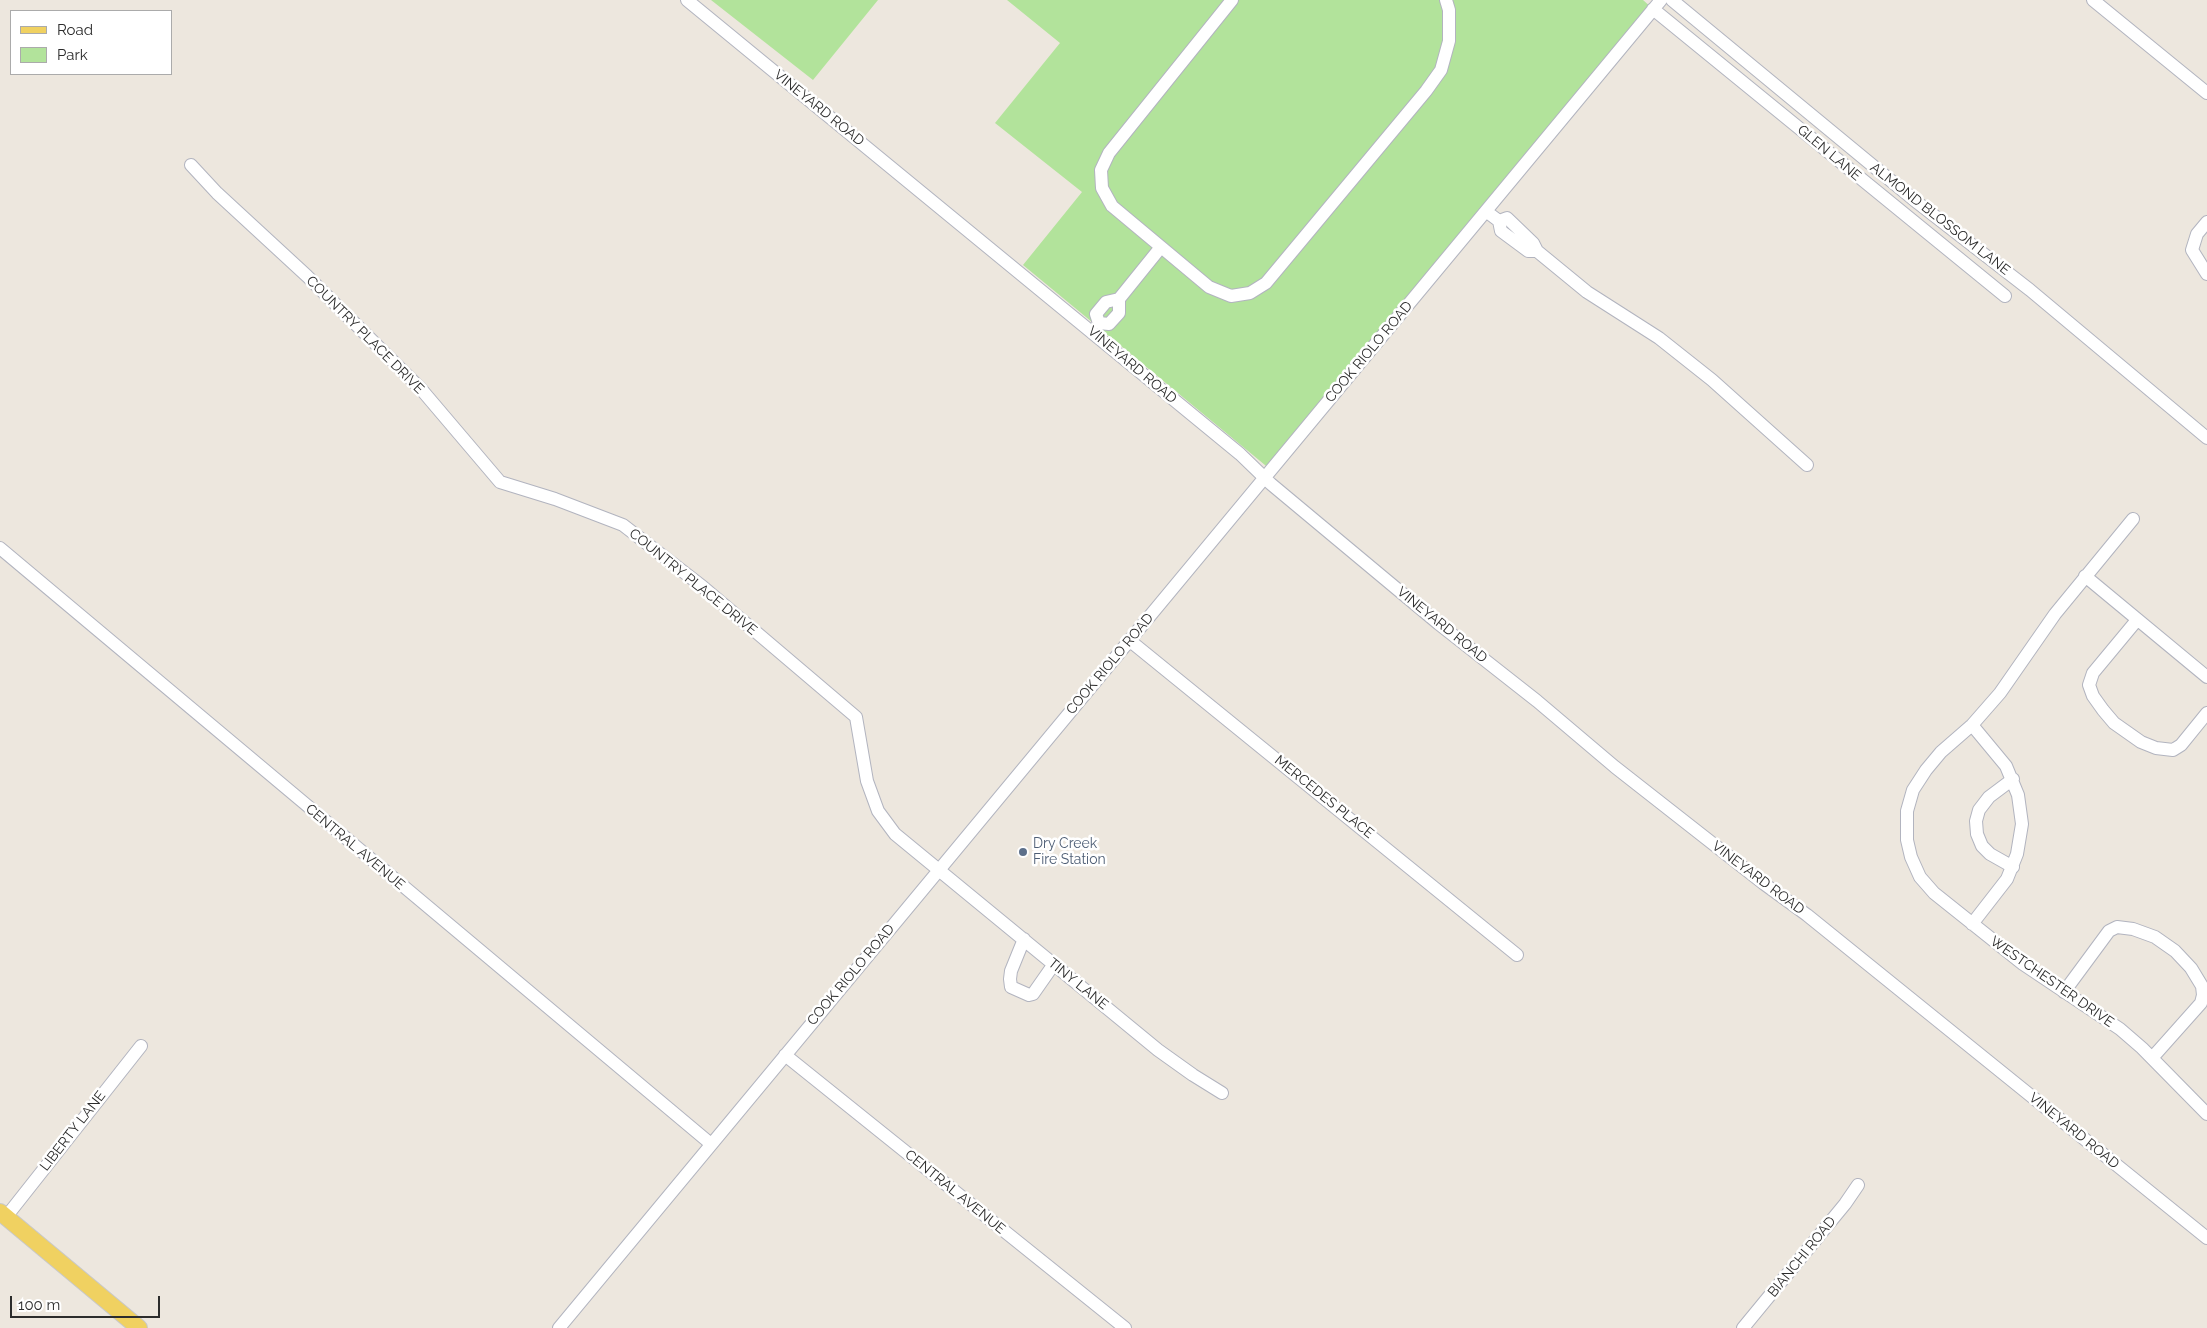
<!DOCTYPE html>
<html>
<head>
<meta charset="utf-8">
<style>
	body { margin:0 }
	#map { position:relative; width:2207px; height:1328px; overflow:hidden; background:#ede7de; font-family:Raleway,sans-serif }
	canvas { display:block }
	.legend { position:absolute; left:10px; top:10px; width:162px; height:65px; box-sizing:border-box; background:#fff; border:1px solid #ababab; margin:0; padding:6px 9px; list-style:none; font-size:15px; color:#2c2c2c }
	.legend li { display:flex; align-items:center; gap:10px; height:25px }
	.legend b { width:25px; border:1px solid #ababab }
	.scale { position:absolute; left:10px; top:1296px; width:150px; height:22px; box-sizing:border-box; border:2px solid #2c2c2c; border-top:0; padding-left:6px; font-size:15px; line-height:18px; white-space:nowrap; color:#2c2c2c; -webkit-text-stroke:4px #fff; paint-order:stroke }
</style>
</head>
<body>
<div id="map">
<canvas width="2207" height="1328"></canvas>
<ul class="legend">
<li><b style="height:6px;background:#f0d161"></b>Road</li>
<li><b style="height:14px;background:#b2e39b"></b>Park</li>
</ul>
<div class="scale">100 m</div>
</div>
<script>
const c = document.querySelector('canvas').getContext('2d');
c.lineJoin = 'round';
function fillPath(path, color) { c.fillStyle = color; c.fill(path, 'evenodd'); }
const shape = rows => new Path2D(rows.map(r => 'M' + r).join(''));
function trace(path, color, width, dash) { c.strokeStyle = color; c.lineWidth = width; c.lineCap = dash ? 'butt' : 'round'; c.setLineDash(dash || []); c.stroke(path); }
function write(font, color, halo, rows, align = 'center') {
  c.font = font + ' Raleway,sans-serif'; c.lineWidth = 5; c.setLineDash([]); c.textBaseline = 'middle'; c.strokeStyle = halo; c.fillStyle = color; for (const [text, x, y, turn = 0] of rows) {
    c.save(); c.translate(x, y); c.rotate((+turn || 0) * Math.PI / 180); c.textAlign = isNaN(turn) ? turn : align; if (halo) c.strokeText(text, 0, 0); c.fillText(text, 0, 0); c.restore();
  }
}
fillPath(shape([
	[711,0,878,0,813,80],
	[1007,0,1643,0,1653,9,1271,470,1023,265,1082,192,995,123,1060,43]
]), '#b2e39b');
const minor = shape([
	[687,0,1240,454,1271,484,1439,624,1537,701,1615,767,1763,883,1807,915,2207,1238],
	[1232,0,1109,153,1101,170,1102,188,1112,206,1209,287,1231,296,1250,293,1266,283,1426,91,1441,70,1449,41,1449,10,1446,0],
	[1672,0,1918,203,2030,290,2207,438],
	[2093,0,2207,93],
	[1653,9,2005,296],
	[191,165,217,193,307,276,421,389,500,482,555,499,623,525,703,587,856,717,867,781,878,811,895,834,1158,1050,1193,1075,1222,1093],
	[1487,212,1499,221,1501,231,1528,251,1537,251,1533,243,1507,218,1499,221],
	[2207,222,2197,234,2192,250,2207,274],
	[1537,251,1587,292,1659,338,1712,380,1807,465],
	[1099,323,1109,324,1119,313,1119,299,1161,247],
	[1099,323,1096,314,1106,302,1119,299],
	[2133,519,2055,614,2000,693,1972,725,1941,752,1926,770,1913,790,1907,811,1907,840,1911,857,1920,877,1934,893,2023,964,2120,1029,2142,1048,2207,1114],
	[0,548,711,1144],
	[2085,576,2207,677],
	[2137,620,2093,673,2089,685,2093,696,2103,710,2114,723,2141,742,2156,748,2173,750,2181,745,2207,713],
	[1129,640,1517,955],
	[1972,725,2006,766,2018,795,2022,824,2017,854,2007,879,1972,924],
	[2013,867,1990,854,1982,846,1977,834,1976,821,1979,810,1989,797,2013,779],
	[1024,939,1011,971,1010,979,1011,987,1029,995,1033,994,1054,964],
	[2064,992,2109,931,2117,927,2133,929,2155,937,2175,951,2191,968,2202,986,2203,995,2201,1003,2152,1058],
	[785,1055,1125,1328],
	[6,1217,141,1046],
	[559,1328,1661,0],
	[1743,1328,1845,1204,1858,1185]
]);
const major = shape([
	[0,1212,139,1328]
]);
trace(minor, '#b2b4bf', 14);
trace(major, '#c8c8c8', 18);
trace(minor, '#fff', 12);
trace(major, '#f0d161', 16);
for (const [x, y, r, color] of [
	[1023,852,5,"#5c6f8a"]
]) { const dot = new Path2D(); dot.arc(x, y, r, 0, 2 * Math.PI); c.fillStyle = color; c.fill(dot); trace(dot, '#fff', 2); }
write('14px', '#2c2c2c', '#fff', [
	["VINEYARD ROAD",819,108,39],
	["GLEN LANE",1829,153,40],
	["ALMOND BLOSSOM LANE",1940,219,38],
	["COUNTRY PLACE DRIVE",365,335,45],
	["COOK RIOLO ROAD",1369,352,-50],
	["VINEYARD ROAD",1132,365,40],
	["COUNTRY PLACE DRIVE",693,582,39],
	["VINEYARD ROAD",1442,625,39],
	["COOK RIOLO ROAD",1110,664,-50],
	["MERCEDES PLACE",1324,797,39],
	["CENTRAL AVENUE",355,847,40],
	["VINEYARD ROAD",1758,878,37],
	["COOK RIOLO ROAD",851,975,-50],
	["WESTCHESTER DRIVE",2052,982,35],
	["TINY LANE",1078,984,39],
	["LIBERTY LANE",73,1131,-52],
	["VINEYARD ROAD",2074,1131,39],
	["CENTRAL AVENUE",955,1192,39],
	["BIANCHI ROAD",1802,1257,-51]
]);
write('14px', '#4e5e75', '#fff', [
	["Dry Creek",1033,844],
	["Fire Station",1033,860]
], 'left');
</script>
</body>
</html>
